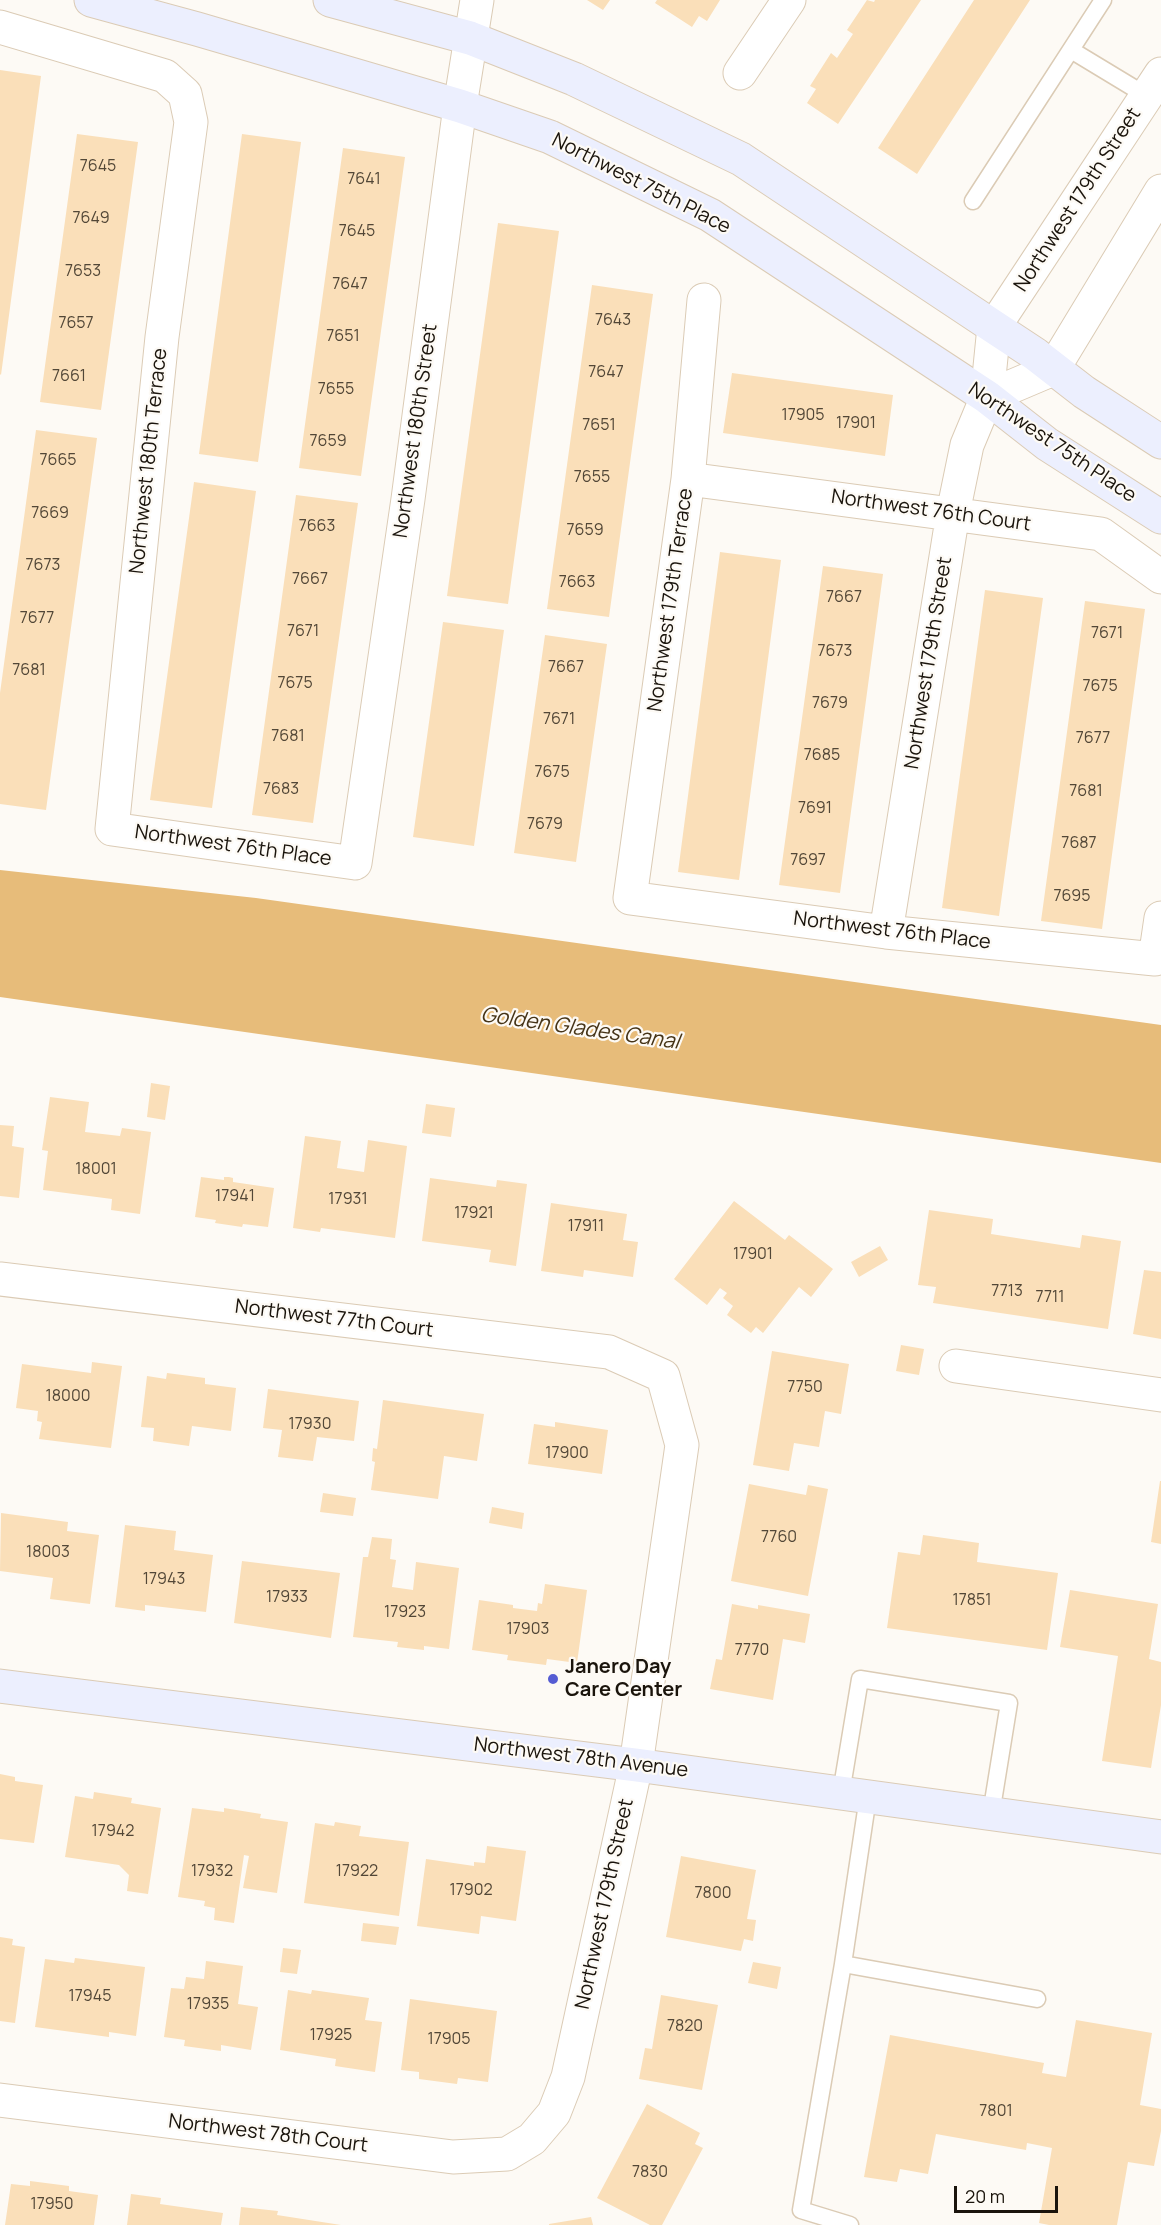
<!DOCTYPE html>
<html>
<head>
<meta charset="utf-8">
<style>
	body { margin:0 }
	#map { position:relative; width:1161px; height:2225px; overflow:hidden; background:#fdfaf5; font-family:Manrope,sans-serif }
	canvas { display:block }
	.scale { position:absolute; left:954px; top:2186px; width:104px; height:27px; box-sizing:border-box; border:3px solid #1a140c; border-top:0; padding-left:8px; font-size:18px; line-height:21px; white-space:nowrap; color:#1a140c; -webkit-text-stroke:4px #fdfaf5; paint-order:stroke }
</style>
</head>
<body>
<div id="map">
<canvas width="1161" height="2225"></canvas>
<div class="scale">20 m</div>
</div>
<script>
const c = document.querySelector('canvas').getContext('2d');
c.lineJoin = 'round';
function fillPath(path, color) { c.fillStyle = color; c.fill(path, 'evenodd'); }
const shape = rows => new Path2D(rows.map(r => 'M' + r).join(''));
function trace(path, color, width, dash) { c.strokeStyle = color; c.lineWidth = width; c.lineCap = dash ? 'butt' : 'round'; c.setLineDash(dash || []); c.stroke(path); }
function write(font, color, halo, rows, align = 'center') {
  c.font = font + ' Manrope,sans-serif'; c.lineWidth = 4.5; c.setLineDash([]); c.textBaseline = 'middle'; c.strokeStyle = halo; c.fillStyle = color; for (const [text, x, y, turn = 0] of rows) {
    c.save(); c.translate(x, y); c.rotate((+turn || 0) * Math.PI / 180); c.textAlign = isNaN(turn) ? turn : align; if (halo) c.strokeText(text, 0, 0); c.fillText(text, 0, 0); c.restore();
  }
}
fillPath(shape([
	[0,870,256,898,1161,1025,1161,1163,0,997]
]), '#e7bc7a');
fillPath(shape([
	[587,0,610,0,603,10],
	[657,0,720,0,707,21,699,16,692,27,655,3],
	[867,0,874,2,875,0,921,0,838,124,807,103,816,89,810,86,831,53,837,58,853,34,847,30],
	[974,0,1030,0,917,174,878,148],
	[0,70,41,76,1,375,0,374],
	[77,134,138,142,101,410,40,402],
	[242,134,301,142,258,462,199,454],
	[343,148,405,157,361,476,299,468],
	[498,223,559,231,508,604,447,596],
	[592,285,653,294,609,617,547,609],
	[732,373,893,395,885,456,723,433],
	[36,430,97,438,46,810,0,804,0,693],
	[194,482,256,491,212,808,150,800],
	[296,495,358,503,313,823,252,815],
	[720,552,781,560,739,880,678,872],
	[823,566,883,574,840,893,779,885],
	[985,590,1043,598,999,916,942,908],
	[1085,601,1145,609,1102,929,1041,921],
	[443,622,504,630,474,846,413,837],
	[545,635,607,644,576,862,514,853],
	[151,1083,170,1086,165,1120,147,1117],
	[50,1097,89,1102,85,1132,120,1136,122,1128,151,1132,140,1214,111,1210,112,1199,43,1190,48,1151,42,1150],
	[426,1104,455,1108,451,1137,422,1133],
	[0,1125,14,1126,12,1146,24,1148,19,1198,0,1196],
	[305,1136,341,1141,337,1168,364,1172,368,1140,407,1146,395,1238,321,1228,320,1232,293,1228],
	[201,1177,224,1180,224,1177,229,1177,233,1178,233,1182,274,1188,268,1227,243,1224,242,1227,215,1223,216,1220,195,1217],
	[430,1178,496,1187,497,1180,527,1184,516,1266,489,1262,491,1250,422,1241],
	[734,1201,785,1240,789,1235,833,1269,811,1297,799,1287,763,1333,756,1327,751,1333,727,1315,733,1306,723,1298,727,1293,720,1288,707,1305,674,1279],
	[551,1203,627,1214,623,1240,638,1242,633,1277,584,1270,583,1277,541,1271],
	[929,1210,993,1219,991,1234,1080,1248,1082,1235,1121,1241,1108,1329,933,1303,936,1287,918,1285],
	[880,1246,888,1260,859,1277,851,1262],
	[1144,1270,1161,1272,1161,1339,1133,1334],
	[901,1345,924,1349,919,1375,896,1371],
	[772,1351,849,1364,841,1414,825,1411,819,1447,794,1443,789,1471,753,1465],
	[92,1362,122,1366,111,1448,39,1439,42,1422,37,1421,38,1411,16,1408,22,1364,91,1373],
	[167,1373,205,1378,205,1384,236,1388,231,1431,192,1426,189,1446,153,1441,154,1428,141,1427,147,1376,166,1379],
	[268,1389,359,1401,354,1441,317,1437,313,1461,278,1457,282,1430,263,1428],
	[383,1400,484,1414,477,1461,444,1456,438,1499,371,1490,375,1462,372,1461,373,1448,377,1449],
	[555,1422,608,1430,602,1474,528,1464,534,1424,555,1427],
	[1160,1481,1161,1481,1161,1544,1151,1542],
	[749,1484,806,1495,808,1485,828,1489,808,1596,731,1581],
	[323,1493,356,1498,353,1516,320,1512],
	[492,1507,524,1513,522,1529,489,1523],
	[1,1513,68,1522,67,1531,99,1535,90,1604,50,1599,53,1578,0,1571],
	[125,1525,176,1531,174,1550,213,1555,206,1612,145,1605,145,1611,115,1607],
	[923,1535,979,1543,977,1562,1058,1573,1047,1650,887,1628,898,1552,920,1555],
	[372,1537,392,1539,390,1559,396,1560,392,1587,413,1590,416,1562,459,1568,449,1649,424,1646,424,1650,397,1647,398,1642,353,1637,363,1557,368,1557],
	[242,1561,340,1573,331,1638,234,1623],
	[545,1584,587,1590,577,1663,547,1659,546,1665,507,1660,508,1655,472,1650,479,1600,513,1605,513,1608,537,1611,538,1603,542,1604],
	[1070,1590,1158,1604,1149,1659,1161,1662,1161,1705,1151,1768,1102,1761,1118,1656,1060,1647],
	[732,1604,758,1609,758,1605,810,1614,805,1643,783,1639,773,1700,710,1689,716,1659,722,1660],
	[0,1774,15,1777,15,1781,43,1785,34,1843,0,1839],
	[94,1792,132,1798,131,1803,161,1808,148,1894,127,1891,129,1875,119,1865,65,1857,75,1796,93,1799],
	[192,1808,224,1812,224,1808,261,1814,260,1818,288,1822,277,1893,243,1888,249,1856,244,1855,234,1923,214,1920,215,1908,204,1906,205,1901,178,1897],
	[335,1822,361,1826,359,1836,409,1842,399,1916,304,1903,315,1823,334,1826],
	[487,1846,526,1851,516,1921,481,1916,479,1934,417,1926,426,1859,474,1866,474,1862,485,1863],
	[681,1856,756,1870,747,1919,756,1920,753,1941,744,1939,741,1951,666,1937],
	[363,1923,399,1927,396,1945,361,1941],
	[0,1937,13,1939,12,1945,25,1947,15,2023,0,2021],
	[283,1948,301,1950,297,1974,280,1972],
	[75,1958,145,1967,136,2036,109,2032,109,2037,35,2027,45,1959,74,1963],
	[206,1961,243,1966,238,2004,258,2007,251,2050,221,2045,221,2051,184,2046,185,2040,164,2037,171,1988,184,1989,186,1977,204,1979],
	[753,1962,781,1967,777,1989,748,1983],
	[288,1990,311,1994,312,1990,369,1998,365,2020,382,2022,375,2072,335,2066,336,2059,280,2050],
	[661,1995,718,2005,702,2090,639,2079,645,2048,652,2049],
	[410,1999,497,2011,488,2082,458,2078,457,2084,419,2079,419,2072,401,2070],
	[1076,2020,1152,2033,1140,2105,1161,2109,1161,2131,1154,2166,1128,2162,1117,2225,1049,2225,1039,2223,1052,2148,1027,2143,1026,2150,936,2134,928,2174,900,2169,897,2182,864,2177,890,2035,1044,2063,1042,2073,1066,2077],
	[647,2104,700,2133,695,2144,703,2148,662,2225,650,2225,597,2198],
	[30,2181,69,2186,69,2191,98,2195,94,2225,5,2225,11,2184,30,2186],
	[131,2194,161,2198,160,2204,223,2213,221,2225,127,2225],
	[241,2207,278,2211,277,2215,341,2225,239,2225],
	[591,2217,593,2225,549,2225,549,2224]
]), '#fadfb9');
const lane = shape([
	[1071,50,1152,99],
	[973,201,1103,0],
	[841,1793,860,1679,1009,1703,991,1814],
	[843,1964,868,1797],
	[850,2225,801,2210,843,1964,1037,1999]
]);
const street = shape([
	[0,27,165,76,185,94,191,122,162,337,112,829,355,863,408,499,460,106,477,0],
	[740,73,789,0],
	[704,300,688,479,630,898,886,932,1155,959,1161,918],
	[987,397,1053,369,1161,191],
	[688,479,1101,534,1161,577],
	[886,932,953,513,967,445,987,397,994,327,1161,74],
	[0,1279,609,1352,663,1376,682,1445,636,1765,568,2077,554,2113,532,2139,507,2154,453,2157,0,2100],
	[956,1366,1161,1395]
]);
const secondary = shape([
	[91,0,197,29,460,106,550,137,710,215,987,397,1047,444,1161,517],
	[330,0,470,38,574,79,741,159,994,327,1035,354,1084,392,1161,442],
	[0,1686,636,1765,1161,1837]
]);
trace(lane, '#dbcbb5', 19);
trace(street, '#dbcbb5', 35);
trace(secondary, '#dbcbb5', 35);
trace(lane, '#fff', 16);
trace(street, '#fff', 33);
trace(secondary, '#eceffe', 33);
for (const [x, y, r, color] of [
	[553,1679,6,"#555cd3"]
]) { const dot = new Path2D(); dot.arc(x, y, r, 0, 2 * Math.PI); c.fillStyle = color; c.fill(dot); trace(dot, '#fdfaf5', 2); }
write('16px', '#524737', null, [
	["7645",98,167],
	["7641",364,180],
	["7649",91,219],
	["7645",357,232],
	["7653",83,272],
	["7647",350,285],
	["7643",613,321],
	["7657",76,324],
	["7651",343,337],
	["7647",606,373],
	["7661",69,377],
	["7655",336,390],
	["17905",803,416],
	["17901",856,424],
	["7651",599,426],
	["7659",328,442],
	["7665",58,461],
	["7655",592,478],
	["7669",50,514],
	["7663",317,527],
	["7659",585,531],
	["7673",43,566],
	["7667",310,580],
	["7663",577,583],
	["7667",844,598],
	["7677",37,619],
	["7671",303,632],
	["7671",1107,634],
	["7673",835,652],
	["7667",566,668],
	["7681",29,671],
	["7675",295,684],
	["7675",1100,687],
	["7679",830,704],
	["7671",559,720],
	["7681",288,737],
	["7677",1093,739],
	["7685",822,756],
	["7675",552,773],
	["7683",281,790],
	["7681",1086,792],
	["7691",815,809],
	["7679",545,825],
	["7687",1079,844],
	["7697",808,861],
	["7695",1072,897],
	["18001",96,1170],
	["17941",235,1197],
	["17931",348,1200],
	["17921",474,1214],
	["17911",586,1227],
	["17901",753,1255],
	["7713",1007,1292],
	["7711",1050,1298],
	["7750",805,1388],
	["18000",68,1397],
	["17930",310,1425],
	["17900",567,1454],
	["7760",779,1538],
	["18003",48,1553],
	["17943",164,1580],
	["17933",287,1598],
	["17851",972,1601],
	["17923",405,1613],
	["17903",528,1630],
	["7770",752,1651],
	["17942",113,1832],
	["17932",212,1872],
	["17922",357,1872],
	["17902",471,1891],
	["7800",713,1894],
	["17945",90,1997],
	["17935",208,2005],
	["7820",685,2027],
	["17925",331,2036],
	["17905",449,2040],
	["7801",996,2112],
	["7830",650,2173],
	["17950",52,2205]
]);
write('20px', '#1a140c', '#fdfaf5', [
	["Northwest 75th Place",641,184,27],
	["Northwest 179th Street",1078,200,-57],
	["Northwest 180th Street",416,431,-82],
	["Northwest 75th Place",1052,443,34],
	["Northwest 180th Terrace",149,461,-84],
	["Northwest 76th Court",931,511,8],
	["Northwest 179th Terrace",671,600,-82],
	["Northwest 179th Street",929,663,-81],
	["Northwest 76th Place",233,846,8],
	["Northwest 76th Place",892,931,7],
	["Northwest 77th Court",334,1319,7],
	["Northwest 78th Avenue",581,1758,7],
	["Northwest 179th Street",605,1904,-78],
	["Northwest 78th Court",268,2134,7]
]);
write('bold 20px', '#1a140c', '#fdfaf5', [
	["Janero Day",565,1667],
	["Care Center",565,1690]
], 'left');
write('italic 21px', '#463417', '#fdfaf5', [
	["Golden Glades Canal",580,1029,8]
]);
</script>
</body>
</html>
